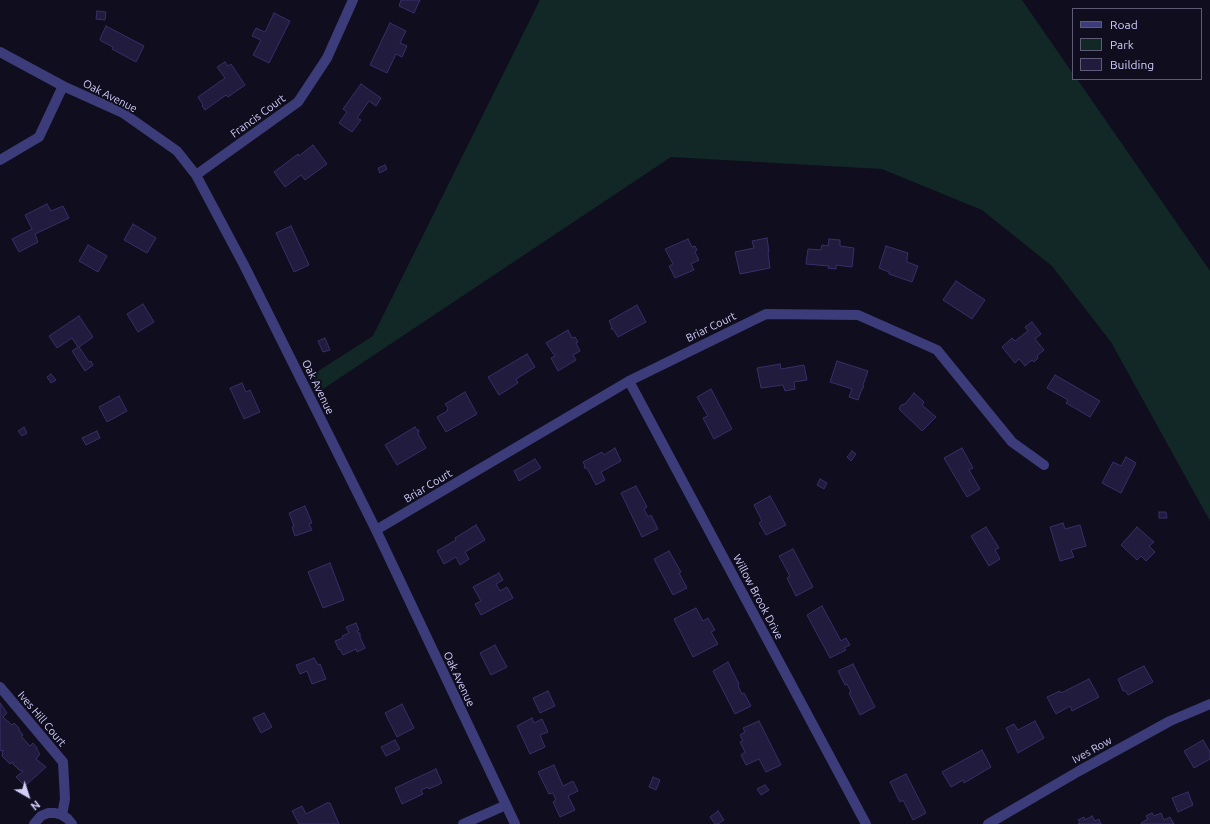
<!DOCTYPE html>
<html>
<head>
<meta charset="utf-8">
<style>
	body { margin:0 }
	#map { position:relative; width:1210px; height:824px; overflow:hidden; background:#100e1e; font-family:Ubuntu,sans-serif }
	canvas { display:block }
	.legend { position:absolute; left:1072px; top:8px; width:130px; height:72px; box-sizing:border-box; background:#100e1e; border:1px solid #5e5b77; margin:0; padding:5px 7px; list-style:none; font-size:12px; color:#d2cefc }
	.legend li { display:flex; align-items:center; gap:8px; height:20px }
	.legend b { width:20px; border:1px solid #5e5b77 }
	.north { position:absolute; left:8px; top:776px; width:40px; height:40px; -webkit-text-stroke:3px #100e1e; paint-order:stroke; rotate:141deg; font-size:11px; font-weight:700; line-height:16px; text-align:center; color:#d2cefc }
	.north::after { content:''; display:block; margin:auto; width:14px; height:18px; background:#d2cefc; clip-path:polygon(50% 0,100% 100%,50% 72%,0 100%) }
</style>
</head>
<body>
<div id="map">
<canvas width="1210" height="824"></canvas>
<ul class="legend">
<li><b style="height:5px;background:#3c3c7a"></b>Road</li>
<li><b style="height:11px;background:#112826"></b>Park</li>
<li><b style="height:11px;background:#211b3e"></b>Building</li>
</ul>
<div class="north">N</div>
</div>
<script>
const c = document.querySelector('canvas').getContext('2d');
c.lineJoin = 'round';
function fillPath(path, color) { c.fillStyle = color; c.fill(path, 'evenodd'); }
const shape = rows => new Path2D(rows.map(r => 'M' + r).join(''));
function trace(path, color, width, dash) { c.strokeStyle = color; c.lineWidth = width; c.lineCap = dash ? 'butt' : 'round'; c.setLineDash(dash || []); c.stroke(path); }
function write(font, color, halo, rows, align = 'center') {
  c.font = font + ' Ubuntu,sans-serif'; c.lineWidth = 4; c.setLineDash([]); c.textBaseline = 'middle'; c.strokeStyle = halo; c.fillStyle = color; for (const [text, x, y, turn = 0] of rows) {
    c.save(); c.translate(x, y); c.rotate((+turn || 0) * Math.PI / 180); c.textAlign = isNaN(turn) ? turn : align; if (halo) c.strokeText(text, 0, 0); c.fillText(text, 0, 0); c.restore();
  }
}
fillPath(shape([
	[540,0,1022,0,1073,74,1073,79,1077,79,1210,271,1210,521,1111,342,1052,266,982,210,882,169,671,157,320,391,312,375,373,336]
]), '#112826');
const building = shape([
	[401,0,420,0,414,13,399,6,401,0],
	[97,11,106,12,105,20,96,19,97,11],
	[274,13,290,21,269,63,253,55,261,40,252,36,256,28,265,32,274,13],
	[390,23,406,31,400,43,407,46,402,57,396,54,387,73,370,65,390,23],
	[106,26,144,46,136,62,112,49,113,47,101,41,100,39,106,26],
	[225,62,228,66,231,64,245,85,228,97,226,95,205,110,202,106,203,105,198,97,225,78,217,67,225,62],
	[361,84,381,98,376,106,369,101,357,118,361,120,352,132,339,123,347,112,343,109,361,84],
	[313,145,327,164,305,180,301,175,285,187,274,172,298,154,299,156,313,145],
	[385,165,387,169,380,173,378,168,385,165],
	[47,204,51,211,63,206,69,218,35,234,38,242,19,252,12,239,32,229,25,215,47,204],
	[133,224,156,238,147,253,124,240,133,224],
	[291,226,309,265,294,272,276,233,291,226],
	[767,238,769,252,768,252,770,268,740,274,735,252,754,248,752,241,767,238],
	[688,239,692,247,695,246,697,250,695,252,699,260,691,264,694,270,675,278,669,266,673,264,665,249,688,239],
	[829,239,840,240,840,246,854,248,852,267,836,265,836,269,828,268,829,266,806,264,808,249,821,250,822,245,828,246,829,239],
	[88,245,107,256,98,272,79,261,88,245],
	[886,246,908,253,907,258,907,262,918,266,912,282,889,274,889,272,879,268,886,246],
	[956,281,985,300,972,319,943,300,956,281],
	[143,304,154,322,138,332,127,314,143,304],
	[637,305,646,322,618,337,613,329,611,329,612,327,609,321,637,305],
	[79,316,93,337,79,347,89,362,91,361,93,365,85,371,72,351,78,347,72,338,57,348,49,336,79,316],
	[1032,322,1041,334,1035,339,1044,350,1037,356,1038,358,1034,362,1032,360,1025,366,1019,359,1015,363,1002,347,1012,338,1015,341,1028,331,1025,327,1032,322],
	[568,330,572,338,575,337,578,342,576,343,580,351,573,355,576,360,558,371,551,358,555,356,546,343,568,330],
	[325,338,330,350,323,352,318,341,325,338],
	[527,354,535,367,516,379,518,383,499,395,488,377,527,354],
	[837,361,868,371,863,385,864,387,862,389,858,400,849,397,852,389,830,382,837,361],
	[780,364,781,369,804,365,807,380,794,382,795,389,785,391,783,385,761,388,757,368,780,364],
	[51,374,56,380,51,383,47,377,51,374],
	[1055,375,1100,401,1090,417,1066,403,1068,400,1047,388,1055,375],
	[242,383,246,392,250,390,260,412,244,419,230,388,242,383],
	[711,389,732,429,714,439,703,418,708,416,697,397,711,389],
	[465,392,477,414,446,432,437,417,447,411,448,408,445,404,465,392],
	[914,393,924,402,922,405,936,417,922,431,899,409,901,405,905,404,914,393],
	[119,396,127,411,107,422,99,407,119,396],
	[24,427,27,433,22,436,18,431,24,427],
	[415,427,417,430,419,430,418,434,426,448,397,465,385,445,415,427],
	[97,431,100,438,86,445,82,438,97,431],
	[615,448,621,461,601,472,605,480,596,485,587,468,584,468,585,466,583,462,602,452,604,455,615,448],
	[962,448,973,468,969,470,980,489,967,497,944,458,962,448],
	[852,451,856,454,851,461,847,457,852,451],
	[1126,457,1136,463,1121,493,1102,483,1113,462,1121,466,1126,457],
	[535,459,541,468,519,481,514,471,535,459],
	[820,479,827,483,824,489,817,485,820,479],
	[636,486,647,507,644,509,648,517,651,515,658,529,642,537,621,493,636,486],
	[770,496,786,525,766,535,759,523,762,521,754,505,770,496],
	[305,506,312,523,309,524,312,530,295,536,292,527,294,526,289,513,305,506],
	[1159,512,1166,512,1167,518,1159,518,1159,512],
	[1063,523,1065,529,1080,525,1086,546,1071,550,1074,557,1060,561,1050,527,1063,523],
	[476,525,485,540,465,552,469,559,460,565,456,557,444,564,437,551,456,540,455,538,476,525],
	[986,527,999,548,995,550,1000,559,989,566,971,536,986,527],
	[1137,527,1154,542,1149,546,1155,552,1146,561,1141,556,1137,560,1121,545,1137,527],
	[793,549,813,587,796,596,787,578,790,576,779,556,793,549],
	[669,551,681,572,679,573,687,588,673,595,654,559,669,551],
	[330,563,344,600,323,608,308,572,330,563],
	[499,573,503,580,496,584,500,591,507,587,513,598,481,615,475,604,481,601,473,587,499,573],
	[822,606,841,641,846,638,850,645,844,648,846,650,830,658,807,615,822,606],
	[696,608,703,621,708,618,715,630,711,632,718,644,693,657,674,619,696,608],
	[356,623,359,630,357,631,358,633,360,633,360,637,365,648,357,652,356,649,343,655,340,649,339,650,335,641,343,638,342,636,349,633,346,627,356,623],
	[495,645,507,667,491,675,480,653,495,645],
	[314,658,318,665,320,664,326,679,312,684,307,671,300,674,296,665,314,658],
	[728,662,739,684,738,686,742,694,744,693,751,706,735,714,713,671,728,662],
	[853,664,875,707,860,715,849,693,851,692,847,684,845,685,838,671,853,664],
	[1144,666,1153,682,1128,695,1126,691,1123,691,1118,679,1144,666],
	[1089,679,1099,697,1072,711,1070,706,1056,714,1047,697,1060,691,1061,693,1089,679],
	[548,691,555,706,540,713,533,698,548,691],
	[0,703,7,713,3,717,12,725,14,723,19,728,19,730,23,735,21,736,30,746,33,743,37,748,37,750,40,754,36,759,46,767,26,785,23,784,16,777,23,771,19,770,13,764,13,762,10,764,2,756,3,750,1,751,0,750,0,703],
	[402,704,414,728,397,737,385,713,402,704],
	[264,713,272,727,261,733,253,718,264,713],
	[532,718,534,723,542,719,548,732,540,735,545,747,530,754,517,726,532,718],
	[759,721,781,765,766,772,759,759,746,765,741,755,745,752,740,742,743,741,740,735,745,732,743,728,759,721],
	[1035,721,1044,738,1018,753,1006,728,1014,724,1018,730,1035,721],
	[395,740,400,749,386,756,381,747,395,740],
	[1203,740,1210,752,1210,759,1194,768,1184,751,1203,740],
	[982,750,991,767,964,783,963,780,951,787,942,772,982,750],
	[554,765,563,786,573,781,578,791,568,796,575,810,560,817,553,802,556,800,553,793,549,794,538,772,554,765],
	[436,769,442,783,429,789,428,787,421,790,423,794,402,804,395,788,436,769],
	[906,774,926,813,913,820,903,800,900,802,890,782,906,774],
	[653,777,660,780,656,790,649,787,653,777],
	[765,785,769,790,761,795,757,789,765,785],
	[1188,792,1193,805,1178,812,1172,798,1188,792],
	[327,803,330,803,339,824,299,824,292,811,302,806,306,814,327,803],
	[718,811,724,820,718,824,715,824,710,817,718,811],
	[1152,813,1154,816,1161,813,1164,820,1170,817,1174,824,1141,824,1141,823,1148,819,1146,816,1152,813],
	[1092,816,1095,821,1099,819,1101,824,1078,824,1080,823,1078,820,1084,817,1085,820,1092,816]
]);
fillPath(building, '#211b3e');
trace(building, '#382f68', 1);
trace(shape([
	[0,52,63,86,123,113,177,151,196,175,244,265,376,530,515,824],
	[0,160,39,137,63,86],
	[196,175,298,102,327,58,353,0],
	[629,381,866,824],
	[376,530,629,381,766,314,858,315,937,350,1012,442,1044,465],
	[0,687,63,762,65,799,62,815],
	[34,824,41,816,48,813,55,813,62,815,68,819,72,824],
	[463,824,506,805],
	[988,824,1079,771,1170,721,1210,704]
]), '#3c3c7a', 10);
write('11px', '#d2cefc', '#100e1e', [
	["Oak Avenue",110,96,27],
	["Francis Court",258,116,-36],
	["Briar Court",711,327,-26],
	["Oak Avenue",318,387,64],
	["Briar Court",428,486,-31],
	["Willow Brook Drive",758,597,62],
	["Oak Avenue",459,679,65],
	["Ives Hill Court",42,719,50],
	["Ives Row",1092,750,-29]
]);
</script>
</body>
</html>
